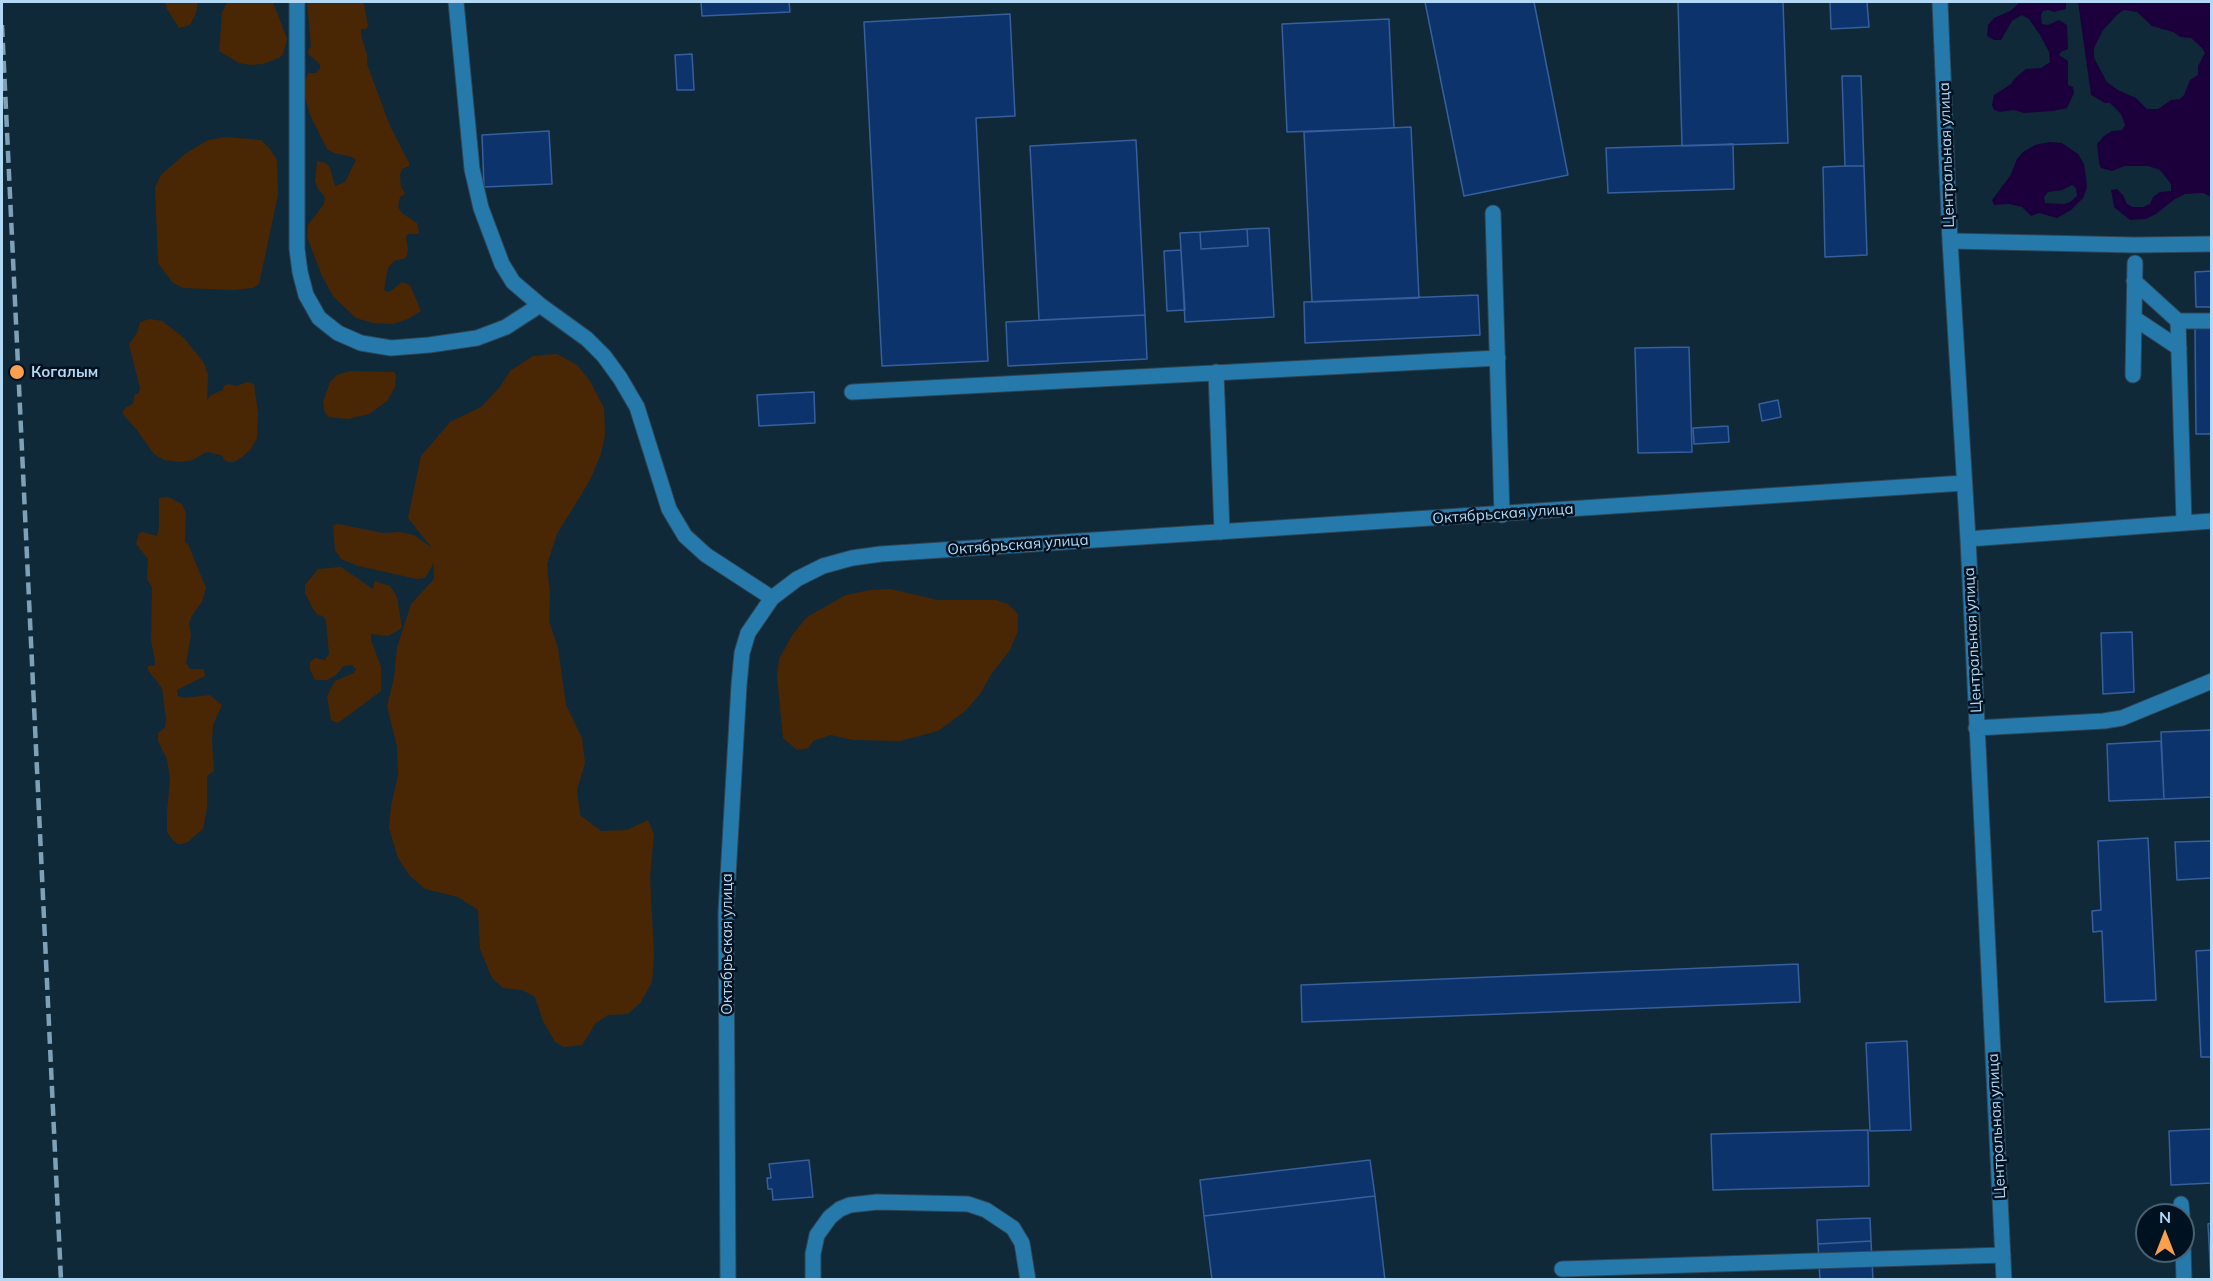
<!DOCTYPE html>
<html>
<head>
<meta charset="utf-8">
<style>
	body { margin:0 }
	#map { position:relative; width:2213px; height:1281px; overflow:hidden; background:#0f2939; font-family:Mulish,sans-serif }
	canvas { display:block }
	.frame { position:absolute; inset:0; border:3px solid #b2d8f3; pointer-events:none }
	.north { position:absolute; left:2135px; top:1203px; width:60px; height:60px; box-sizing:border-box; background:#00111f; border:2px solid #476174; border-radius:50%; rotate:0deg; font-size:16px; font-weight:700; line-height:24px; text-align:center; color:#b2d8f3 }
	.north::after { content:''; display:block; margin:auto; width:21px; height:27px; background:#fa9f4f; clip-path:polygon(50% 0,100% 100%,50% 72%,0 100%) }
</style>
</head>
<body>
<div id="map">
<canvas width="2213" height="1281"></canvas>
<div class="frame"></div>
<div class="north">N</div>
</div>
<script>
const c = document.querySelector('canvas').getContext('2d');
c.lineJoin = 'round';
function fillPath(path, color) { c.fillStyle = color; c.fill(path, 'evenodd'); }
const shape = rows => new Path2D(rows.map(r => 'M' + r).join(''));
function trace(path, color, width, dash) { c.strokeStyle = color; c.lineWidth = width; c.lineCap = dash ? 'butt' : 'round'; c.setLineDash(dash || []); c.stroke(path); }
function write(font, color, halo, rows, align = 'center') {
  c.font = font + ' Mulish,sans-serif'; c.lineWidth = 5; c.setLineDash([]); c.textBaseline = 'middle'; c.strokeStyle = halo; c.fillStyle = color; for (const [text, x, y, turn = 0] of rows) {
    c.save(); c.translate(x, y); c.rotate((+turn || 0) * Math.PI / 180); c.textAlign = isNaN(turn) ? turn : align; if (halo) c.strokeText(text, 0, 0); c.fillText(text, 0, 0); c.restore();
  }
}
fillPath(shape([
	[165,2,198,2,196,13,190,25,179,28,167,9],
	[227,2,273,2,287,39,283,54,279,58,263,64,250,65,239,63,219,51,222,13],
	[307,2,362,2,364,4,368,26,366,29,361,29,361,35,367,55,367,64,390,126,409,163,409,166,402,169,400,175,401,188,403,189,405,194,400,197,398,207,402,213,417,223,419,232,417,234,408,234,406,237,408,250,406,258,394,261,388,268,384,290,387,292,391,291,402,282,410,285,421,311,408,319,393,324,373,323,356,318,333,296,322,276,307,237,308,225,324,204,325,197,318,189,315,181,317,161,326,163,330,168,335,186,345,182,356,160,352,157,334,153,327,149,310,115,305,97,305,82,308,73,316,73,320,69,320,64,308,54,309,48,311,47],
	[226,137,261,140,270,149,277,160,278,195,259,284,253,288,234,290,183,288,172,282,158,263,155,187,161,175,185,154,208,140],
	[150,319,162,321,184,338,204,363,208,375,207,400,211,395,223,390,224,386,228,384,236,386,247,382,254,384,258,413,257,438,251,449,242,457,234,462,228,462,224,460,223,456,209,452,204,453,193,460,180,462,164,460,154,454,136,429,122,413,125,408,133,404,135,394,139,393,140,388,129,344,137,333,140,322],
	[557,354,577,365,590,381,604,408,605,435,601,454,590,480,557,534,547,564,550,595,549,621,558,648,566,705,582,738,585,763,577,790,580,815,601,831,627,830,648,820,654,835,650,877,654,955,652,982,641,1002,628,1014,608,1015,596,1023,582,1045,564,1047,555,1042,543,1021,535,997,522,990,503,988,492,978,480,949,478,910,458,897,425,889,410,876,398,858,389,828,391,806,398,775,397,746,387,706,394,678,397,648,411,604,434,579,434,563,425,578,417,579,358,566,341,559,335,550,333,525,338,524,383,533,400,532,414,535,432,548,408,518,421,456,450,422,481,407,500,387,510,371,533,356],
	[350,371,394,372,396,375,395,387,387,401,369,414,348,419,329,417,325,413,323,402,330,382,337,375],
	[168,497,182,504,186,513,185,542,188,544,206,588,202,602,192,615,189,624,191,635,186,663,190,669,204,669,205,676,177,690,178,696,184,698,210,695,222,705,213,725,212,740,214,771,207,776,207,808,203,829,188,842,182,844,178,844,173,840,167,832,167,812,170,780,167,759,158,741,158,733,165,728,166,719,162,688,148,670,148,666,155,665,155,660,151,641,152,587,147,579,148,559,136,544,139,533,142,532,157,536,159,528,159,498],
	[341,567,373,589,375,581,390,586,397,597,402,628,388,636,371,634,371,640,381,667,381,691,338,723,331,720,327,696,335,681,354,673,356,669,351,665,344,666,335,676,327,680,315,680,310,670,310,662,315,658,325,660,329,654,326,621,323,616,318,615,313,609,305,593,305,585,318,569],
	[890,589,938,600,996,600,1008,604,1018,614,1018,631,1010,650,992,673,980,694,964,712,938,731,900,741,853,740,831,735,813,741,809,748,797,750,783,738,777,677,779,659,793,634,807,617,846,595,870,590]
]), '#4a2704');
fillPath(shape([
	[2020,2,2066,2,2066,9,2054,12,2048,10,2043,11,2041,15,2042,24,2048,25,2059,20,2067,25,2068,49,2061,52,2059,55,2068,61,2068,85,2073,87,2074,93,2067,108,2053,111,2024,113,2014,110,2000,112,1994,110,1992,105,1994,95,2011,84,2015,78,2026,69,2041,68,2050,62,2049,52,2040,35,2029,19,2022,15,2012,21,2001,40,1994,40,1987,36,1988,25,1994,18,2010,11],
	[2078,2,2211,2,2211,197,2203,193,2185,194,2175,199,2156,214,2146,219,2130,220,2114,207,2111,190,2117,189,2123,195,2127,204,2133,207,2143,207,2150,204,2153,197,2160,192,2171,191,2171,184,2160,170,2148,166,2125,166,2112,171,2101,168,2099,163,2097,144,2104,136,2112,131,2122,130,2125,125,2121,114,2110,103,2105,103,2091,95],
	[2124,10,2137,12,2152,26,2173,32,2180,37,2191,38,2202,48,2205,53,2198,66,2198,75,2190,80,2184,95,2180,99,2171,100,2158,109,2147,109,2136,98,2118,90,2107,82,2094,58,2094,48,2103,30,2118,14],
	[2049,142,2062,143,2078,154,2084,164,2086,177,2087,188,2083,198,2071,210,2057,218,2039,213,2031,216,2022,207,2009,204,1994,205,1992,200,2010,176,2017,159,2023,152,2035,145],
	[2072,185,2076,188,2077,196,2070,202,2064,204,2045,203,2044,197,2048,192,2062,190]
]), '#1c003b');
const building = shape([
	[701,2,789,2,790,12,702,16,701,2],
	[1425,2,1534,2,1568,175,1464,196,1425,2],
	[1678,2,1783,2,1788,143,1682,146,1678,2],
	[1830,2,1867,2,1869,27,1831,29,1830,2],
	[1010,14,1015,116,976,118,988,361,882,366,864,22,1010,14],
	[1389,19,1394,128,1287,132,1282,24,1389,19],
	[692,54,694,90,677,90,675,55,692,54],
	[1842,76,1861,76,1864,166,1845,166,1842,76],
	[1411,127,1419,298,1312,302,1304,132,1411,127],
	[549,131,552,184,484,187,482,135,549,131],
	[1136,140,1145,315,1039,320,1030,146,1136,140],
	[1733,144,1734,189,1608,193,1606,148,1733,144],
	[1845,166,1864,166,1867,255,1825,257,1823,167,1845,166],
	[1269,228,1274,317,1185,322,1180,233,1200,232,1201,249,1248,246,1247,229,1269,228],
	[1247,229,1248,246,1201,249,1200,232,1247,229],
	[1181,250,1185,310,1167,311,1164,251,1181,250],
	[2212,271,2212,307,2196,307,2195,272,2212,271],
	[1478,295,1480,335,1305,343,1304,302,1478,295],
	[1145,315,1147,359,1008,366,1006,322,1145,315],
	[2212,327,2212,434,2196,434,2195,328,2212,327],
	[1689,347,1692,452,1638,453,1635,348,1689,347],
	[814,392,815,423,759,426,757,395,814,392],
	[1778,400,1781,417,1762,421,1759,404,1778,400],
	[1728,426,1729,442,1694,444,1693,428,1728,426],
	[2132,632,2134,692,2103,694,2101,633,2132,632],
	[2212,730,2212,797,2164,799,2161,732,2212,730],
	[2161,741,2164,799,2109,801,2107,744,2161,741],
	[2148,838,2156,1000,2105,1002,2102,931,2093,932,2092,911,2101,910,2098,841,2148,838],
	[2212,841,2212,878,2177,880,2175,842,2212,841],
	[2212,950,2212,1057,2201,1057,2196,951,2212,950],
	[1798,964,1800,1002,1302,1022,1301,985,1798,964],
	[1907,1041,1911,1130,1870,1131,1866,1043,1907,1041],
	[2212,1129,2212,1183,2171,1185,2169,1131,2212,1129],
	[1868,1130,1869,1186,1713,1190,1711,1134,1868,1130],
	[809,1160,813,1197,773,1200,772,1189,768,1189,767,1178,771,1178,769,1164,809,1160],
	[1370,1160,1375,1196,1204,1216,1200,1180,1370,1160],
	[1375,1196,1385,1280,1212,1280,1204,1216,1375,1196],
	[1870,1218,1871,1241,1818,1244,1817,1220,1870,1218],
	[2212,1223,2212,1280,2211,1280,2208,1224,2212,1223],
	[1871,1241,1873,1280,1820,1280,1818,1244,1871,1241]
]);
fillPath(building, '#0d336d');
trace(building, '#385f9d', 1.5);
const minor = shape([
	[297,2,297,249,300,272,306,295,319,318,338,333,361,343,391,348,429,345,477,338,506,327,540,305],
	[456,2,472,169,481,208,502,264,513,282,540,305,587,339,604,356,620,378,637,407,669,509,685,536,706,555,772,598],
	[1940,2,1950,241,1968,539,2004,1280],
	[1493,213,1502,515],
	[1950,241,2135,245,2212,244],
	[2134,281,2178,321,2212,321],
	[2134,318,2179,348],
	[2178,321,2184,523],
	[1216,372,1222,532],
	[2133,375,2135,263],
	[852,392,1498,358],
	[1968,539,2212,521],
	[1976,728,2104,721,2122,718,2212,681],
	[2181,1204,2182,1215],
	[2183,1246,2184,1280],
	[1562,1269,2003,1255],
	[728,1280,726,912,739,685,742,653,748,633,772,598,797,579,823,566,852,558,881,554,1964,483],
	[813,1280,813,1254,817,1235,830,1217,840,1209,850,1205,877,1202,968,1204,986,1210,1013,1228,1022,1243,1028,1280]
]);
trace(minor, '#2e4556', 17);
trace(minor, '#257aab', 15);
trace(shape([
	[2,25,61,1280]
]), '#7ea1b8', 4.5, [12, 6]);
for (const [x, y, r, color] of [
	[17,372,8,"#fa9f4f"]
]) { const dot = new Path2D(); dot.arc(x, y, r, 0, 2 * Math.PI); c.fillStyle = color; c.fill(dot); trace(dot, '#00111f', 2); }
write('15px', '#b2d8f3', '#00111f', [
	["Центральная улица",1947,155,-92],
	["Октябрьская улица",1503,514,-4],
	["Октябрьская улица",1018,545,-4],
	["Центральная улица",1973,640,-93],
	["Октябрьская улица",727,944,-90],
	["Центральная улица",1997,1126,-93]
]);
write('bold 15px', '#b2d8f3', '#00111f', [
	["Когалым",31,372]
], 'left');
</script>
</body>
</html>
